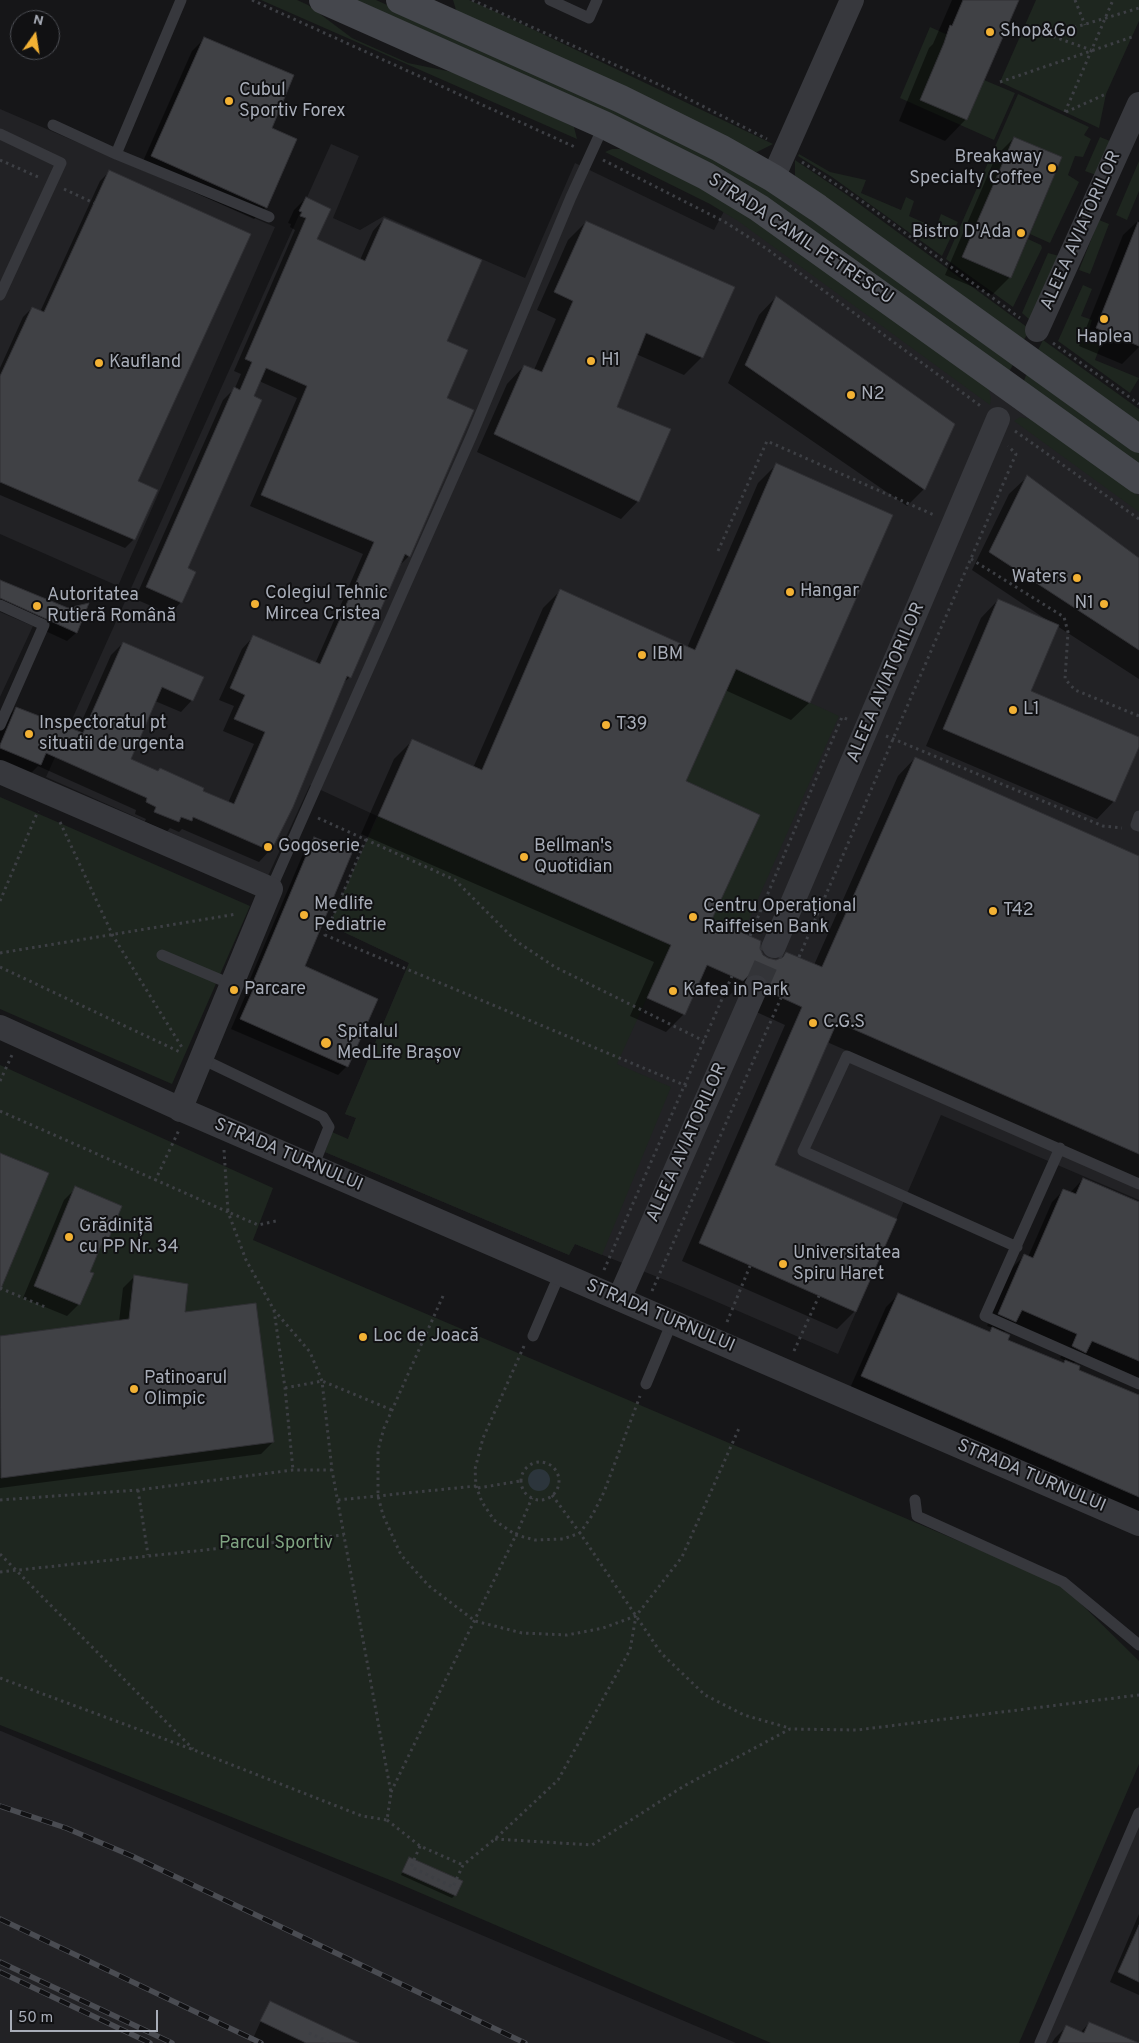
<!DOCTYPE html>
<html>
<head>
<meta charset="utf-8">
<style>
	body { margin:0 }
	#map { position:relative; width:1139px; height:2043px; overflow:hidden; background:#161618; font-family:Overpass,sans-serif }
	canvas { display:block }
	.north { position:absolute; left:10px; top:10px; width:50px; height:50px; box-sizing:border-box; background:#111113; border:1px solid #4d4f55; border-radius:50%; rotate:13deg; font-size:14px; font-weight:700; line-height:20px; text-align:center; color:#a8adb8 }
	.north::after { content:''; display:block; margin:auto; width:18px; height:22px; background:#f2b134; clip-path:polygon(50% 0,100% 100%,50% 72%,0 100%) }
	.scale { position:absolute; left:10px; top:2010px; width:148px; height:22px; box-sizing:border-box; border:2px solid #a8adb8; border-top:0; padding-left:6px; font-size:15px; line-height:18px; white-space:nowrap; color:#a8adb8; -webkit-text-stroke:4px #111113; paint-order:stroke }
</style>
</head>
<body>
<div id="map">
<canvas width="1139" height="2043"></canvas>
<div class="north">N</div>
<div class="scale">50 m</div>
</div>
<script>
const c = document.querySelector('canvas').getContext('2d');
c.lineJoin = 'round';
function fillPath(path, color) { c.fillStyle = color; c.fill(path, 'evenodd'); }
const shape = rows => new Path2D(rows.map(r => 'M' + r).join(''));
function trace(path, color, width, dash) { c.strokeStyle = color; c.lineWidth = width; c.lineCap = dash ? 'butt' : 'round'; c.setLineDash(dash || []); c.stroke(path); }
function write(font, color, halo, rows, align = 'center') {
  c.font = font + ' Overpass,sans-serif'; c.lineWidth = 4; c.setLineDash([]); c.textBaseline = 'middle'; c.strokeStyle = halo; c.fillStyle = color; for (const [text, x, y, turn = 0] of rows) {
    c.save(); c.translate(x, y); c.rotate((+turn || 0) * Math.PI / 180); c.textAlign = isNaN(turn) ? turn : align; if (halo) c.strokeText(text, 0, 0); c.fillText(text, 0, 0); c.restore();
  }
}
fillPath(shape([
	[0,109,275,227,118,586,0,534],
	[331,144,359,156,333,218,360,230,384,216,525,278,575,163,714,230,738,185,1139,472,1139,1200,941,1115,838,1354,680,1286,575,1244,569,1255,325,1152,348,1139,356,1118,345,1114,409,963,329,925,377,816,310,785,268,876,46,777],
	[0,612,33,626,0,697],
	[0,1731,1,1731,736,2043,0,2043],
	[1139,1805,1139,2043,1035,2043]
]), '#222225');
fillPath(shape([
	[261,0,297,0,308,5,352,38,408,63,462,74,574,127,577,139],
	[340,0,376,0,497,54,755,179,1014,363,1009,372,843,254],
	[453,0,469,0,503,15,773,144,757,152,746,150,462,16,456,10],
	[1036,0,1139,0,1139,21,1106,94,1099,128,1000,82],
	[930,27,948,35,920,100,984,80,1015,93,994,140,900,98],
	[1018,94,1089,127,1084,135,1091,139,1083,157,1075,156,1068,175,1079,182,1050,243,1030,234,1062,157,1014,137,962,257,1011,277,1028,239,1041,245,1042,248,1013,307,946,259],
	[1100,137,1110,141,1096,175,1085,171],
	[612,149,621,149,631,153,718,196,747,213,988,387,991,398,990,405,738,221,710,204,605,152],
	[799,154,830,172,866,180,861,193,901,210,906,197,914,201,909,216,936,228,941,214,958,222,942,256,832,177,798,156],
	[795,160,847,195,1031,330,1022,342,795,178],
	[1139,161,1139,191,1127,220,1116,215],
	[1099,220,1109,224,1090,274,1079,270],
	[1048,253,1059,256,1030,320,1022,313],
	[1083,285,1092,289,1081,316,1092,320,1089,330,1104,336,1095,360,1139,378,1130,393,1058,341],
	[1043,340,1139,409,1139,428,1036,354],
	[1027,373,1139,452,1139,465,1023,383],
	[1020,417,1031,419,1139,496,1139,512,1014,421],
	[736,669,839,716,743,933,712,919,760,815,686,781],
	[0,797,250,906,172,1084,0,1009],
	[378,816,671,945,617,1064,671,1087,602,1255,575,1244,569,1255,325,1152,332,1132,348,1139,356,1118,345,1114,409,963,329,925],
	[0,1065,273,1188,253,1240,1062,1585,1139,1661,1139,1764,1019,2043,771,2043,395,1882,0,1725]
]), '#1e261f');
fillPath(shape([
	'528 1480a11 11 0 1 1 22 0a11 11 0 1 1-22 0Z'
]), '#2c353c');
fillPath(shape([
	[952,0,1018,0,966,119,945,141,899,121,929,48,933,44],
	[204,39,270,128,266,207,254,219,140,168,192,51],
	[1014,138,1010,277,992,295,945,275,996,156],
	[109,172,137,482,134,539,125,548,0,495,0,368,23,317,32,308,40,312,100,181],
	[306,198,316,240,360,260,373,231,384,219,446,342,446,399,409,556,398,567,350,677,342,684,270,850,259,862,182,829,179,832,170,828,166,833,144,823,146,819,135,814,136,810,38,766,28,776,0,764,0,731,5,720,16,708,77,732,111,655,123,643,192,700,181,712,155,701,129,760,228,803,254,744,223,731,234,706,219,700,242,649,253,637,315,664,363,554,250,506,297,398,259,381,186,569,181,602,170,614,135,599,223,400,235,388,241,374,234,371,295,230,290,227,291,224,288,223,294,210],
	[1139,220,1139,347,1122,364,1079,346,1123,235],
	[586,222,702,357,684,375,636,354,615,407,638,501,621,519,477,452,507,384,524,366,534,370,556,319,537,310,568,240],
	[776,297,924,489,907,506,728,383,759,315],
	[776,465,891,516,809,703,791,720,725,690,684,782,710,919,759,948,762,955,768,960,776,961,787,953,814,965,898,776,915,758,1139,857,1139,1179,827,1042,773,1165,855,1311,837,1329,682,1261,785,1025,752,1010,744,992,735,991,725,998,696,986,684,1014,666,1032,630,1016,654,962,361,834,394,759,412,741,473,768,543,608,561,590,687,648,758,483],
	[1027,477,1139,560,1139,679,1057,626,1029,692,1139,739,1139,744,1114,801,1097,819,926,746,981,618,998,600,1046,621,1047,620,972,570,1009,494],
	[0,581,76,633,67,641,0,610],
	[315,838,303,967,347,1066,338,1075,231,1029,247,992,245,991,306,847],
	[1083,1179,1139,1203,1139,1378,1084,1354,1073,1364,1077,1370,1139,1397,1139,1514,850,1388,886,1307,898,1295,988,1333,993,1328,987,1326,1012,1268,1024,1256,1028,1257,1052,1202,1064,1190,1070,1193],
	[1013,1323,1066,1346,1060,1358,1066,1361,1063,1364,1006,1341,1003,1333],
	[76,1188,108,1237,101,1244,89,1273,79,1304,67,1316,23,1298,64,1200],
	[135,1276,183,1313,273,1442,261,1454,0,1488,0,1337,119,1322,123,1288],
	[409,1858,455,1895,452,1898,401,1875],
	[1139,1914,1139,1995,1110,1982],
	[268,2005,356,2043,251,2043],
	[1089,2023,1136,2043,1052,2043,1055,2038,1066,2027,1080,2033]
]), '#0007');
const building = shape([
	[963,0,1019,0,967,120,920,100,944,43,950,25,952,26,963,0],
	[204,37,294,75,272,128,297,139,267,208,151,156,204,37],
	[1014,137,1062,157,1011,278,962,257,1014,137],
	[109,170,251,234,138,481,158,490,135,540,0,482,0,376,32,307,44,312,109,170],
	[306,197,331,209,317,239,365,261,384,218,482,260,447,341,468,350,447,398,474,410,410,557,405,554,351,678,347,676,293,807,271,851,193,817,192,821,181,817,179,822,154,812,156,807,146,802,147,798,46,753,41,765,0,748,0,745,16,707,83,733,123,642,204,677,193,701,162,687,131,759,158,771,160,768,204,788,203,791,234,804,265,732,234,719,245,695,230,688,253,635,320,664,374,542,261,495,307,386,266,368,254,396,262,400,188,568,196,572,182,603,146,587,234,387,240,390,252,362,245,359,306,218,300,216,302,212,299,211,306,197],
	[586,221,735,287,703,358,646,333,617,407,671,429,639,502,494,434,524,365,542,372,573,301,554,292,586,221],
	[1138,222,1139,223,1139,346,1096,328,1138,222],
	[776,296,955,424,925,490,745,365,776,296],
	[776,463,893,515,810,703,736,669,686,781,760,815,712,919,761,941,760,948,763,955,768,958,776,960,783,957,786,952,822,967,915,757,1139,856,1139,1154,837,1022,775,1165,897,1219,856,1312,699,1243,802,1007,769,992,770,985,767,979,762,975,754,973,748,976,743,981,707,965,685,1015,647,998,671,945,378,816,412,739,482,770,560,589,695,650,776,463],
	[1027,475,1139,558,1139,650,989,552,1027,475],
	[0,580,68,608,89,603,77,633,0,598,0,580],
	[998,599,1059,625,1031,691,1139,737,1139,747,1115,802,943,729,998,599],
	[314,837,352,853,305,966,378,999,348,1067,240,1019,256,983,253,982,314,837],
	[0,1153,49,1173,0,1291,0,1153],
	[1083,1178,1139,1202,1139,1361,1092,1341,1086,1353,1072,1346,1077,1334,1022,1310,1016,1322,998,1314,1024,1254,1033,1258,1063,1189,1076,1194,1083,1178],
	[75,1186,122,1206,109,1238,105,1236,90,1272,94,1273,80,1305,34,1286,75,1186],
	[134,1275,188,1284,185,1312,256,1303,274,1442,1,1478,0,1336,129,1319,134,1275],
	[898,1293,990,1332,992,1327,1010,1335,1008,1340,1064,1363,1065,1360,1080,1366,1079,1370,1139,1395,1139,1497,861,1376,898,1293],
	[409,1857,463,1881,456,1896,402,1872,409,1857],
	[1139,1925,1139,1982,1118,1972,1139,1925],
	[270,2001,359,2043,306,2043,260,2021,270,2001],
	[1089,2022,1139,2043,1058,2043,1066,2025,1084,2033,1089,2022]
]);
fillPath(building, '#404145');
trace(building, '#303034', 1);
trace(shape([
	[756,987,774,946]
]), '#333438', 24, [24, 12]);
trace(shape([
	[252,0,577,148],
	[472,0,671,90,767,139],
	[1075,0,1085,25],
	[1021,34,1049,35,1091,50],
	[1049,35,1139,8],
	[1000,82,1132,37],
	[1065,112,1113,0],
	[1066,112,1106,94],
	[0,160,38,177],
	[603,160,725,222,767,249,982,407],
	[802,162,863,202,1020,318],
	[64,189,94,203],
	[1053,343,1139,404],
	[1015,431,1139,519],
	[718,551,767,441,934,515],
	[971,559,1064,617,1068,632,1065,679,1075,690,1139,716],
	[886,736,1103,826,1122,828],
	[318,818,455,880,516,941,555,967,704,1041],
	[60,822,113,936,183,1049],
	[366,839,325,935,689,1087],
	[0,901,38,811],
	[750,936,842,717,849,720],
	[0,953,237,914],
	[799,957,1016,454,1008,446],
	[0,967,180,1052],
	[0,1081,12,1055],
	[0,1111,228,1212,246,1260,274,1310,310,1352,322,1381,332,1470,391,1793,387,1820,362,1816,194,1750,0,1678],
	[224,1150,228,1212,258,1225,276,1221],
	[155,1181,179,1130],
	[604,1270,732,976],
	[0,1288,45,1307],
	[652,1291,781,998],
	[443,1296,384,1428,378,1450,378,1496,383,1515,401,1555,429,1586,475,1621,522,1633,567,1635,603,1628,636,1616,682,1557,740,1426],
	[274,1310,285,1388,293,1470],
	[727,1322,750,1266],
	[524,1346,483,1438,475,1469,476,1486,482,1502,494,1520,516,1535,535,1540,563,1539,580,1533,593,1514,604,1492,640,1396],
	[794,1351,819,1296],
	[285,1388,322,1381,392,1410],
	'521 1481a19 19 0 1 1 38 0a19 19 0 1 1-38 0Z',
	[478,1488,520,1481],
	[138,1490,148,1555],
	[552,1495,580,1533,661,1653,705,1695,744,1715,789,1728],
	[0,1500,138,1490,293,1470,332,1470],
	[338,1500,476,1486],
	[0,1554,193,1749],
	[0,1572,344,1535],
	[391,1792,516,1535,532,1498],
	[387,1820,420,1846,463,1865],
	[495,1839,592,1845,684,1786,790,1729,857,1730,1139,1695],
	[420,1846,411,1867,453,1887,463,1865,495,1839,558,1780,630,1650,636,1616],
	[309,2033,331,2043]
]), '#3d3f44', 3, [2.5, 4]);
trace(shape([
	[550,0,589,18,597,0],
	[53,125,116,154,181,0],
	[0,134,61,163,0,295],
	[116,154,269,217],
	[0,605,44,625,0,725],
	[1139,816,1136,825,1139,826],
	[271,889,471,437,571,197,604,125],
	[162,955,233,985],
	[202,1059,323,1117,329,1127,313,1167],
	[1060,1148,985,1316,1139,1384],
	[1017,1247,803,1151,847,1056,1139,1184],
	[533,1336,560,1273],
	[646,1384,672,1322],
	[915,1500,917,1516,1063,1582,1139,1645],
	[1040,2043,1139,1813]
]), '#37383d', 11);
trace(shape([
	[773,178,852,0],
	[1037,330,1139,104],
	[0,772,271,889,180,1110],
	[774,946,998,419],
	[0,1027,187,1112,1139,1524],
	[619,1299,756,987]
]), '#37383d', 24);
trace(shape([
	[323,0,604,125,706,176,759,208,1139,480],
	[400,0,621,99,720,148,773,178,818,208,1139,439]
]), '#45474d', 28);
const rail = shape([
	[0,1806,66,1828,132,1856,525,2043],
	[0,1919,261,2043],
	[0,1962,172,2043],
	[0,1972,150,2043]
]);
trace(rail, '#4a4c52', 5.5);
trace(rail, '#111113', 4, [11]);
for (const [x, y, r, color] of [
	[990,32,5,"#f2b134"],
	[229,101,5,"#f2b134"],
	[1052,168,5,"#f2b134"],
	[1021,233,5,"#f2b134"],
	[1104,319,5,"#f2b134"],
	[591,361,5,"#f2b134"],
	[99,363,5,"#f2b134"],
	[851,395,5,"#f2b134"],
	[1077,578,5,"#f2b134"],
	[790,592,5,"#f2b134"],
	[255,604,5,"#f2b134"],
	[1104,604,5,"#f2b134"],
	[37,606,5,"#f2b134"],
	[642,655,5,"#f2b134"],
	[1013,710,5,"#f2b134"],
	[606,725,5,"#f2b134"],
	[29,734,5,"#f2b134"],
	[268,847,5,"#f2b134"],
	[524,857,5,"#f2b134"],
	[993,911,5,"#f2b134"],
	[304,915,5,"#f2b134"],
	[693,917,5,"#f2b134"],
	[234,990,5,"#f2b134"],
	[673,991,5,"#f2b134"],
	[813,1023,5,"#f2b134"],
	[326,1043,6,"#f2b134"],
	[69,1237,5,"#f2b134"],
	[783,1264,5,"#f2b134"],
	[363,1337,5,"#f2b134"],
	[134,1389,5,"#f2b134"]
]) { const dot = new Path2D(); dot.arc(x, y, r, 0, 2 * Math.PI); c.fillStyle = color; c.fill(dot); trace(dot, '#111113', 2); }
write('18px', '#a8adb8', '#111113', [
	["Shop&Go",1000,32],
	["Cubul",239,91],
	["Sportiv Forex",239,112],
	["Breakaway",1042,158,"right"],
	["Specialty Coffee",1042,179,"right"],
	["Bistro D'Ada",1011,233,"right"],
	["Haplea",1104,338,"center"],
	["H1",601,361],
	["Kaufland",109,363],
	["N2",861,395],
	["Waters",1067,578,"right"],
	["Hangar",800,592],
	["Colegiul Tehnic",265,594],
	["Mircea Cristea",265,615],
	["Autoritatea",47,596],
	["Rutieră Română",47,617],
	["N1",1094,604,"right"],
	["IBM",652,655],
	["L1",1023,710],
	["Inspectoratul pt",39,724],
	["situatii de urgenta",39,745],
	["T39",616,725],
	["Gogoserie",278,847],
	["Bellman's",534,847],
	["Quotidian",534,868],
	["Medlife",314,905],
	["Pediatrie",314,926],
	["Centru Operațional",703,907],
	["Raiffeisen Bank",703,928],
	["T42",1003,911],
	["Parcare",244,990],
	["Kafea in Park",683,991],
	["C.G.S",823,1023],
	["Spitalul",337,1033],
	["MedLife Brașov",337,1054],
	["Grădiniță",79,1227],
	["cu PP Nr. 34",79,1248],
	["Universitatea",793,1254],
	["Spiru Haret",793,1275],
	["Loc de Joacă",373,1337],
	["Patinoarul",144,1379],
	["Olimpic",144,1400]
], 'left');
write('18px', '#a8adb8', '#111113', [
	["ALEEA AVIATORILOR",1082,231,-66],
	["STRADA CAMIL PETRESCU",800,240,34],
	["ALEEA AVIATORILOR",887,683,-67],
	["ALEEA AVIATORILOR",688,1143,-66],
	["STRADA TURNULUI",288,1156,23],
	["STRADA TURNULUI",660,1317,23],
	["STRADA TURNULUI",1031,1477,23]
]);
write('18px', '#7fa381', '#111113', [
	["Parcul Sportiv",276,1544]
]);
</script>
</body>
</html>
